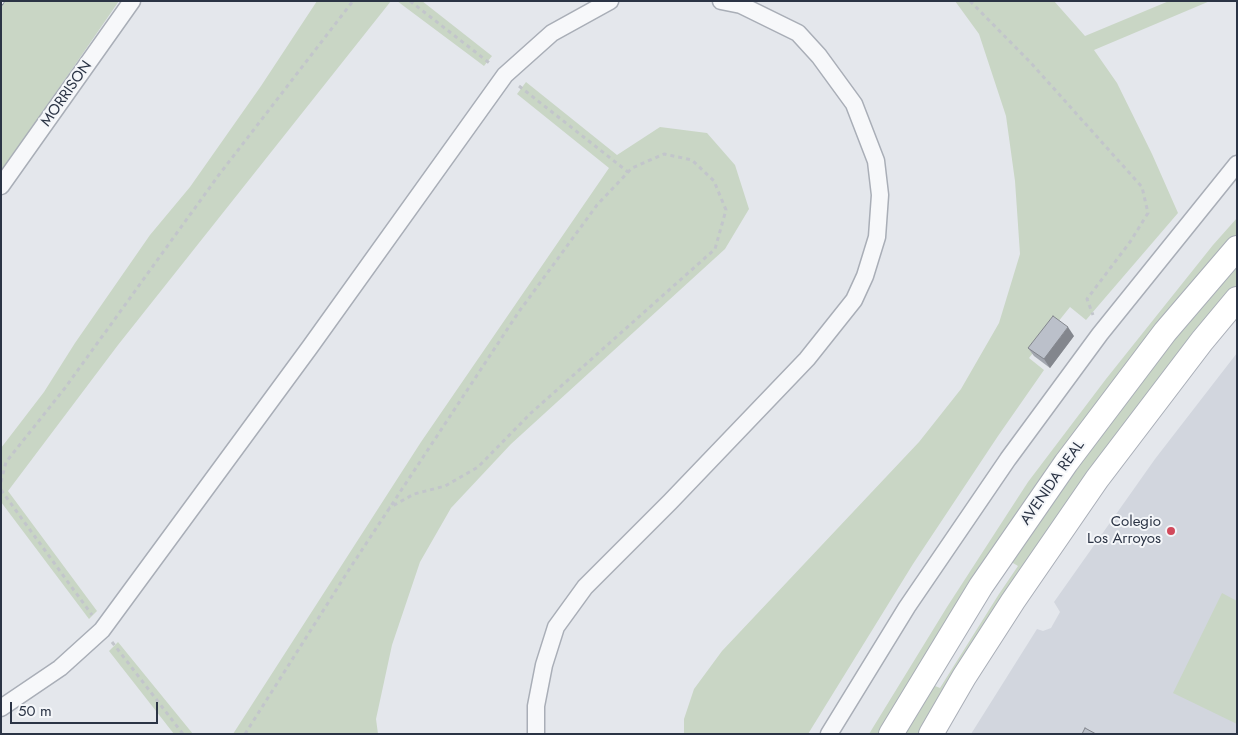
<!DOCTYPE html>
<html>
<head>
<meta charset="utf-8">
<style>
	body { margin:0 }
	#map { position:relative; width:1238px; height:735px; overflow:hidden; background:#e4e7ec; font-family:Jost,sans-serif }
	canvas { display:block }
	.frame { position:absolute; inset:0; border:2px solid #2b3445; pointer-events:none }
	.scale { position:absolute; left:10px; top:702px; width:148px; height:22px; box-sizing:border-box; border:2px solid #2b3445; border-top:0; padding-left:6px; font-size:15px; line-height:18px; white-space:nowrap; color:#2b3445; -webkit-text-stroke:4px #f4f6f9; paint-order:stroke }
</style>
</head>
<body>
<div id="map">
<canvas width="1238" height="735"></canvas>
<div class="frame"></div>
<div class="scale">50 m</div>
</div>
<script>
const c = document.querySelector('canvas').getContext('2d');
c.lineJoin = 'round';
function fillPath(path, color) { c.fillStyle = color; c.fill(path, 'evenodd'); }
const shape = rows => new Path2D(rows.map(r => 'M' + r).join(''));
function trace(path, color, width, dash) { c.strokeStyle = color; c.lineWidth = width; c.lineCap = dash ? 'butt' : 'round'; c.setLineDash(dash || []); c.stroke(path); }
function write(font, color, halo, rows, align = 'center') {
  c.font = font + ' Jost,sans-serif'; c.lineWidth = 4; c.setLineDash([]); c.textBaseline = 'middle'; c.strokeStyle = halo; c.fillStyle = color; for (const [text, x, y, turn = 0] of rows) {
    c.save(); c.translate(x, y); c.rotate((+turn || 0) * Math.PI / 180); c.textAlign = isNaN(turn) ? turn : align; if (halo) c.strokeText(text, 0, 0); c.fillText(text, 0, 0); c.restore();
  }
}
fillPath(shape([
	[1237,353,1237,734,971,734,1037,629,1043,631,1051,628,1060,612,1054,602,1155,459]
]), '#d2d6de');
fillPath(shape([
	[1,1,119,1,1,172],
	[317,1,391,1,118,345,8,491,97,611,89,619,1,502,1,448,44,392,75,343,150,235,190,187,261,86],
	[397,1,422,1,492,56,484,66],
	[955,1,1054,1,1085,36,1169,1,1210,1,1094,50,1117,83,1152,154,1178,213,1086,320,1070,307,1029,358,1044,370,998,436,913,564,808,734,684,734,684,719,694,689,722,651,919,442,961,389,999,323,1020,254,1015,181,1006,116,979,34],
	[526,82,617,155,660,127,707,133,735,165,749,209,725,249,511,444,451,508,420,562,392,645,376,719,378,734,233,734,421,442,609,168,517,94],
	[1237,218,1237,248,1165,332,891,734,869,734,947,607,1028,482,1106,379,1213,245],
	[1234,267,1237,269,1237,290,923,734,901,734,930,684,940,688,999,594,1018,566,1008,560,1051,499,1198,306],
	[1222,593,1237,601,1237,724,1173,693],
	[118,642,193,734,174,734,109,651]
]), '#c9d6c5');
const minor = shape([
	[1,186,132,1],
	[1,708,60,668,102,630,310,347,505,75,552,33,610,1],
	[536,734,536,706,544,665,556,627,585,587,670,502,807,359,854,300,865,276,877,237,880,195,876,161,854,104,819,56,798,33,741,5,721,1],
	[829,734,907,607,1008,459,1100,334,1237,164]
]);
const secondary = shape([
	[891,734,981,586,1066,463,1165,332,1237,248],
	[931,734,964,677,1013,601,1097,479,1202,341,1237,299]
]);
trace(minor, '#a9aeb7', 19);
trace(secondary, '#a9aeb7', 26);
trace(shape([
	[410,1,492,65],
	[970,1,1031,63,1142,187,1148,213,1130,242,1087,299,1093,315],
	[519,86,628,172],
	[1,482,6,462,65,388,218,176,353,1],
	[1,490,92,615],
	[112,642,183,734],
	[245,734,352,565,518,313,597,205,632,168,664,154,692,160,714,181,726,210,715,249,531,413,478,467,445,486,414,494,389,508]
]), '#c2c5cb', 3, [4, 4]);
trace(minor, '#f7f8fa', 16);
trace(secondary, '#fff', 24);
const rail = shape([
	[1,3,2,1]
]);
trace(rail, '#7d8696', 5.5);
trace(rail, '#f4f6f9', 4, [11]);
fillPath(shape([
	[1074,336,1050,368,1034,356,1028,348]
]), '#a1a5ae');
fillPath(shape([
	[1068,327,1074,336,1050,368,1044,359]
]), '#83868d');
const building = shape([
	[1053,316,1068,327,1044,359,1028,348,1053,316],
	[1085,728,1096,734,1082,734,1085,728]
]);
fillPath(building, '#bbc0ca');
trace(building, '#83868d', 1);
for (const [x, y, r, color] of [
	[1171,531,5,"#d1495b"]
]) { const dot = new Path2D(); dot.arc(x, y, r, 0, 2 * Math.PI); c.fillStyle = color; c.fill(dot); trace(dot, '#f4f6f9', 2); }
write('15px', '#2b3445', '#f4f6f9', [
	["MORRISON",67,94,-55],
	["AVENIDA REAL",1053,483,-55]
]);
write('15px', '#2b3445', '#f4f6f9', [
	["Colegio",1161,522],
	["Los Arroyos",1161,539]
], 'right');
</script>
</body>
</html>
